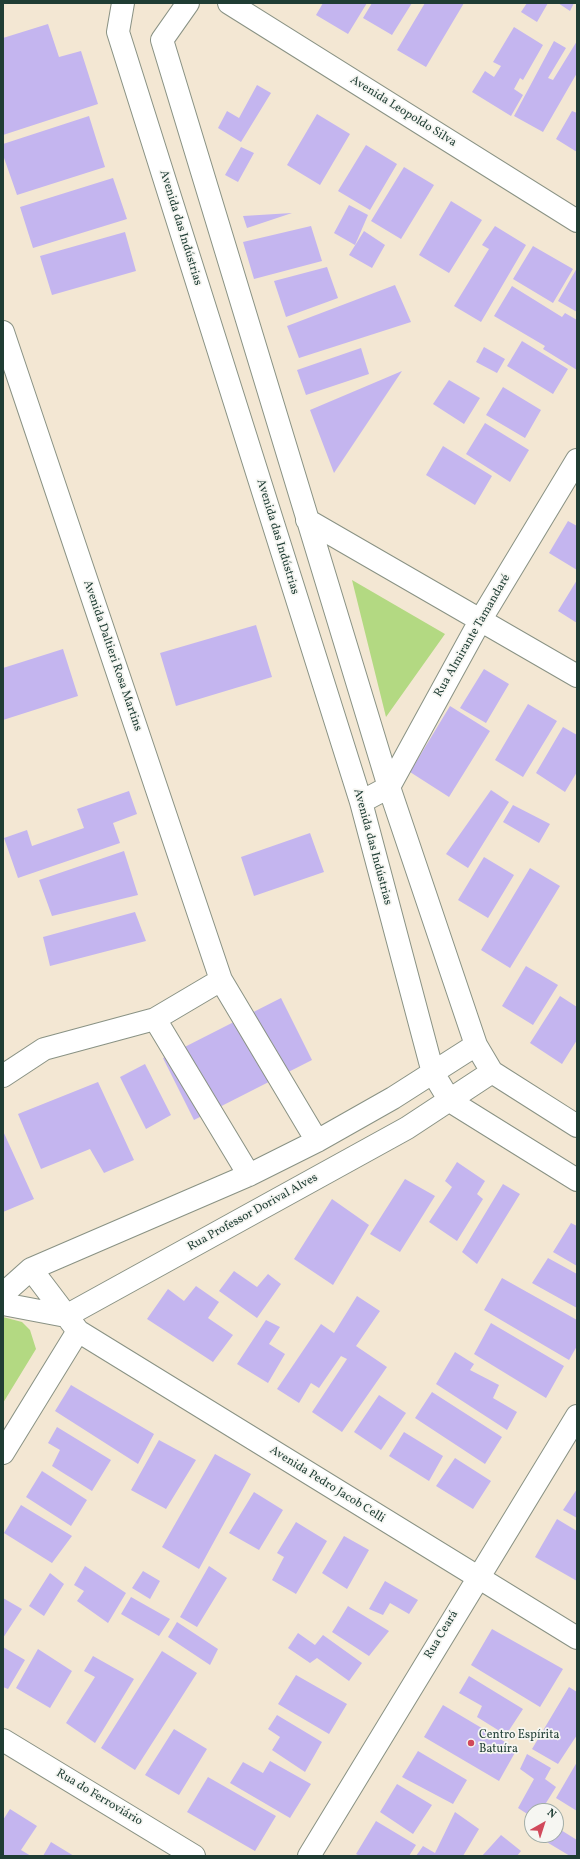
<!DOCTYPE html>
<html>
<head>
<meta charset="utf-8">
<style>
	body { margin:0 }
	#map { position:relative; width:580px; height:1859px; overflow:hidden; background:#f3e7d3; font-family:Vollkorn,serif }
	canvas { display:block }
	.frame { position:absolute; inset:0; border:4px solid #1f3d34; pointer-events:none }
	.north { position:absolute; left:524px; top:1803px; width:40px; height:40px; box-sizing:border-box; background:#f6f6f2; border:1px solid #a0aca6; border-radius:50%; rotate:39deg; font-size:11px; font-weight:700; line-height:16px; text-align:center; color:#1f3d34 }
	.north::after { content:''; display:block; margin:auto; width:14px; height:18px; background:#d1495b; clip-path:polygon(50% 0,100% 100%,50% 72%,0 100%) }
</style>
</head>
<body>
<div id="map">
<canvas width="580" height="1859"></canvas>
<div class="frame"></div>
<div class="north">N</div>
</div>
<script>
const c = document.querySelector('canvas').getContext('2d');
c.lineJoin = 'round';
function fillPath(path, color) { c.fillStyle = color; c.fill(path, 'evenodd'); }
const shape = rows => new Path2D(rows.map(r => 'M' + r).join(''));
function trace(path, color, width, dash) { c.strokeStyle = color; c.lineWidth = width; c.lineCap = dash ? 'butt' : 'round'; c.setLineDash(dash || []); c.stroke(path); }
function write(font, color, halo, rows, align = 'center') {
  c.font = font + ' Vollkorn,serif'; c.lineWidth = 3.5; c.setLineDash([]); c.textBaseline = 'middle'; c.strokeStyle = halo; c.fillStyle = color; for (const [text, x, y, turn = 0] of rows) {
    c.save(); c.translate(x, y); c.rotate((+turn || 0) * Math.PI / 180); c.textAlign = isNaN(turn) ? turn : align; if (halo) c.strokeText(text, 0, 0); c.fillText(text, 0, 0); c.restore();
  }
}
fillPath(shape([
	[352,580,445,634,386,717],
	[3,1317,22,1322,30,1330,36,1349,3,1403]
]), '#b3d982');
fillPath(shape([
	[323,3,367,3,348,34,316,15],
	[372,3,412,3,392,35,363,18],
	[425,3,464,3,426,67,397,50],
	[527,3,548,3,537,22,521,12],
	[558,3,574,3,570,11],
	[48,24,59,57,81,51,98,104,3,135,3,38],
	[514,27,543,45,523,80,520,78,514,89,523,95,511,116,472,92,485,71,494,77,501,66,493,62],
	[554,41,566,48,548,78,553,80,577,41,577,73,543,132,514,116],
	[257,85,271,93,241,142,218,128,227,111,239,118],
	[572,111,577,113,577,152,556,139],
	[317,114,350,134,320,185,287,165],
	[89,116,105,167,17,195,3,155,3,144],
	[366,145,397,164,370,210,338,191],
	[241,147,254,153,238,182,225,175],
	[404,167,434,185,401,239,371,221],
	[113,178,127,219,33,248,20,207],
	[451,201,482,220,449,273,419,255],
	[349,205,368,215,355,245,334,233],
	[292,213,247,228,243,216],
	[311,226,322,261,254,279,243,242],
	[495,226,526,245,481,322,454,306,489,249,482,245],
	[364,231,385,245,372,268,349,255],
	[125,232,136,271,52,295,40,256],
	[533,246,573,269,553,303,513,279],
	[327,267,338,298,286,317,274,281],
	[577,268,577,312,558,301],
	[395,285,411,322,299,358,287,326],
	[512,286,562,317,565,313,577,320,577,370,543,349,545,346,494,316],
	[522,341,568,369,553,394,507,366],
	[484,347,505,359,497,373,476,362],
	[361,348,369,374,306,395,297,370],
	[402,371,334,473,310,410],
	[449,380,480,398,464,424,433,404],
	[503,387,541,410,525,438,486,415],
	[485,423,529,450,510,482,466,454],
	[443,446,492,476,475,505,426,475],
	[568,521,577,526,577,570,549,553],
	[577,580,577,623,558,611],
	[256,625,272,677,176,706,160,653],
	[63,649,78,696,3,720,3,668],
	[484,669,509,684,486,723,460,708],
	[528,704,557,721,523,777,495,760],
	[450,706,490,731,449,797,410,772],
	[563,727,577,735,577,772,565,792,536,773],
	[491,790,509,802,468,868,446,854],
	[129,791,137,814,113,823,120,843,18,878,4,838,27,830,32,846,84,828,77,809],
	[513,805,550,824,539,843,503,822],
	[310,833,324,872,254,896,241,857],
	[124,851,138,895,52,916,39,880],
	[484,857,514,875,488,918,458,900],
	[530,868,560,886,510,968,481,950],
	[135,912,146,941,50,966,43,937],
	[526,966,558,985,533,1025,502,1006],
	[560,996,577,1007,577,1040,562,1064,530,1043],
	[281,998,312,1060,194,1120,163,1058],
	[145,1064,171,1115,146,1129,120,1077],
	[98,1082,134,1160,104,1173,90,1149,41,1169,18,1114],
	[3,1131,34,1199,3,1212],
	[457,1162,485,1181,477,1194,483,1199,457,1241,429,1222,452,1187,445,1181],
	[405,1179,435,1196,400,1252,370,1234],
	[503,1184,520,1194,477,1264,462,1252],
	[332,1199,369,1225,333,1285,294,1259],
	[571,1223,577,1226,577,1266,553,1252],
	[548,1258,577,1274,577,1308,532,1283],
	[234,1271,257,1287,268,1274,281,1284,257,1318,219,1291],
	[502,1278,577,1320,577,1346,569,1360,484,1310],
	[196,1286,219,1302,208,1318,233,1335,213,1362,147,1319,168,1289,184,1301],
	[357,1296,380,1311,356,1346,387,1367,342,1432,312,1412,347,1359,341,1356,319,1388,311,1383,299,1403,277,1389,321,1324,334,1333],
	[266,1320,280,1327,269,1344,285,1354,268,1383,237,1364],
	[491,1323,564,1366,546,1398,474,1354],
	[455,1352,474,1364,470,1370,499,1385,493,1398,517,1412,507,1430,436,1384],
	[71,1385,154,1434,138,1464,55,1411],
	[432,1392,502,1437,485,1464,415,1418],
	[379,1395,406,1413,381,1450,354,1432],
	[57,1427,111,1460,92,1491,52,1466,60,1450,48,1443],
	[404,1432,443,1456,429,1481,389,1456],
	[159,1440,196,1460,166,1509,131,1490],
	[215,1454,251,1474,199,1569,162,1547],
	[455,1458,491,1481,473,1509,436,1486],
	[42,1471,87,1500,71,1526,26,1497],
	[577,1489,577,1518,563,1510],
	[254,1492,283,1510,259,1550,229,1533],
	[21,1505,72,1536,52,1563,4,1533],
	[557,1519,577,1531,577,1581,535,1557],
	[296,1522,327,1541,296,1594,272,1580,284,1557,277,1553],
	[344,1536,369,1550,347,1589,322,1573],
	[85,1566,126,1593,108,1623,77,1601,84,1591,74,1585],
	[209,1566,227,1578,197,1627,180,1617],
	[143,1571,160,1581,150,1599,132,1588],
	[50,1573,64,1584,44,1616,29,1606],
	[385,1581,418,1600,409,1614,390,1603,383,1615,369,1609],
	[131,1597,170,1619,159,1636,121,1614],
	[3,1598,22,1609,3,1638],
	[348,1606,389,1631,369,1656,332,1632],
	[177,1622,218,1649,210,1665,168,1637],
	[492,1629,563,1669,540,1707,471,1665],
	[298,1633,315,1645,323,1635,362,1663,349,1681,317,1658,310,1663,288,1648],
	[3,1647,25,1660,8,1689,3,1687],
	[38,1649,72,1671,50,1708,16,1688],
	[162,1651,197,1673,135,1770,101,1748],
	[93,1656,134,1679,95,1743,66,1723,95,1677,84,1671],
	[296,1675,347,1704,329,1734,278,1704],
	[469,1676,523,1709,506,1735,477,1717,482,1706,459,1693],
	[569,1687,577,1692,577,1735,558,1764,532,1749],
	[443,1705,517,1749,499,1781,424,1737],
	[277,1715,322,1742,305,1772,272,1750,280,1737,268,1729],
	[174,1729,207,1749,179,1795,145,1775],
	[418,1751,467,1780,453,1804,402,1777],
	[527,1754,551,1768,545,1779,556,1787,541,1811,532,1811,532,1817,518,1808,534,1779,520,1769],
	[270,1761,311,1784,290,1818,230,1783,243,1762,263,1773],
	[577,1762,577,1811,556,1798],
	[208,1777,276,1816,255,1851,187,1812],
	[397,1784,432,1805,413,1834,380,1812],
	[10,1809,37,1826,21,1850,31,1856,3,1856,3,1820],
	[455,1812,479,1829,463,1856,416,1856,423,1846,435,1853],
	[376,1821,416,1845,409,1856,360,1856,356,1854],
	[556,1827,577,1840,577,1856,570,1856,535,1835,556,1835],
	[501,1835,521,1851,517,1856,482,1856],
	[51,1842,74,1856,43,1856]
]), '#c4b5ef');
const minor = shape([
	[123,3,118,32,361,802,433,1073,450,1101,577,1180],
	[188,3,162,40,389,787,476,1045,492,1072,577,1126],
	[229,3,577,221],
	[3,332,221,980,317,1141],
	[307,520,577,676],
	[361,802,389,787,481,619,577,460],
	[155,1019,249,1175],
	[3,1076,44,1049,155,1019,221,980],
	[3,1294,31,1269,249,1175,317,1141,393,1098,476,1045],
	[3,1304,66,1316,407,1128,492,1072],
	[78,1331,577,1638],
	[3,1453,78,1331,31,1269],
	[3,1740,194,1856],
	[309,1856,577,1416]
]);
trace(minor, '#899284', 24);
trace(minor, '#fff', 22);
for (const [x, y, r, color] of [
	[471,1743,4,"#d1495b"]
]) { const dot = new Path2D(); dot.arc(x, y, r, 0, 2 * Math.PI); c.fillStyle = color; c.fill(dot); trace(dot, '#f6f6f2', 1.5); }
write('12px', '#1f3d34', '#f6f6f2', [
	["Avenida Leopoldo Silva",403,112,32],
	["Avenida das Indústrias",180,228,73],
	["Avenida das Indústrias",277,537,73],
	["Rua Almirante Tamandaré",473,636,-60],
	["Avenida Daltieri Rosa Martins",112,656,71],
	["Avenida das Indústrias",372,847,75],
	["Rua Professor Dorival Alves",253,1213,-29],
	["Avenida Pedro Jacob Celli",327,1485,32],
	["Rua Ceará",442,1635,-59],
	["Rua do Ferroviário",99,1798,31]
]);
write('12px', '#1f3d34', '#f6f6f2', [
	["Centro Espírita",479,1736],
	["Batuíra",479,1750]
], 'left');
</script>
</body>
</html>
